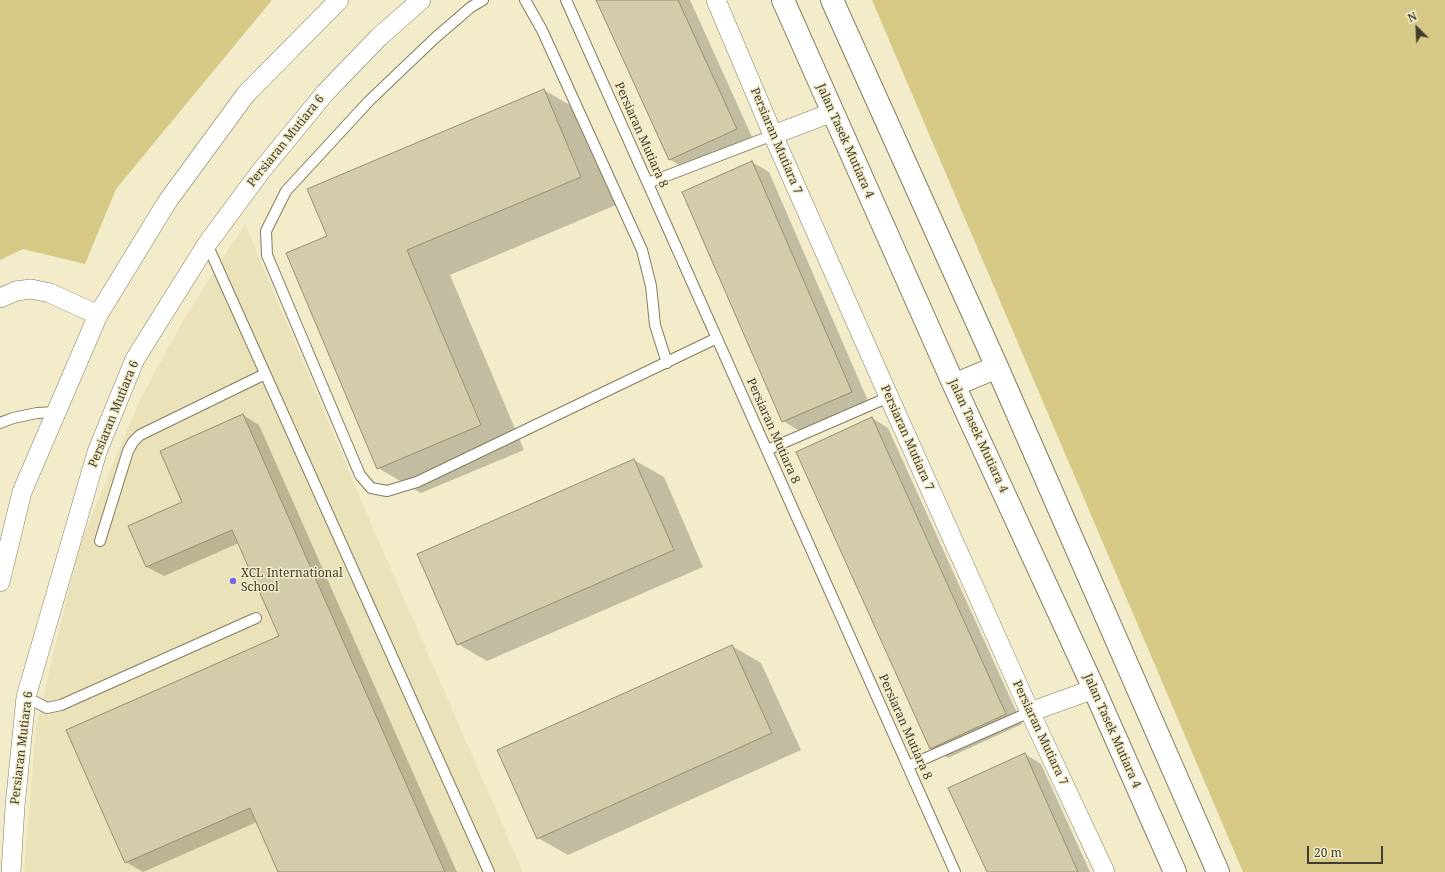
<!DOCTYPE html>
<html>
<head>
<meta charset="utf-8">
<style>
	body { margin:0 }
	#map { position:relative; width:1445px; height:872px; overflow:hidden; background:#f3ecca; font-family:"Noto Serif",serif }
	canvas { display:block }
	.north { position:absolute; left:1397px; top:8px; width:40px; height:40px; -webkit-text-stroke:3px #f3ecca; paint-order:stroke; rotate:336deg; font-size:11px; font-weight:700; line-height:16px; text-align:center; color:#3f3d2f }
	.north::after { content:''; display:block; margin:auto; width:14px; height:18px; background:#3f3d2f; clip-path:polygon(50% 0,100% 100%,50% 72%,0 100%) }
	.scale { position:absolute; left:1307px; top:846px; width:76px; height:18px; box-sizing:border-box; border:2px solid #3f3d2f; border-top:0; padding-left:5px; font-size:12px; line-height:14px; white-space:nowrap; color:#3f3d2f; -webkit-text-stroke:3px #f3ecca; paint-order:stroke }
</style>
</head>
<body>
<div id="map">
<canvas width="1445" height="872"></canvas>
<div class="north">N</div>
<div class="scale">20 m</div>
</div>
<script>
const c = document.querySelector('canvas').getContext('2d');
c.lineJoin = 'round';
function fillPath(path, color) { c.fillStyle = color; c.fill(path, 'evenodd'); }
const shape = rows => new Path2D(rows.map(r => 'M' + r).join(''));
function trace(path, color, width, dash) { c.strokeStyle = color; c.lineWidth = width; c.lineCap = dash ? 'butt' : 'round'; c.setLineDash(dash || []); c.stroke(path); }
function write(font, color, halo, rows, align = 'center') {
  c.font = font + ' "Noto Serif",serif'; c.lineWidth = 3; c.setLineDash([]); c.textBaseline = 'middle'; c.strokeStyle = halo; c.fillStyle = color; for (const [text, x, y, turn = 0] of rows) {
    c.save(); c.translate(x, y); c.rotate((+turn || 0) * Math.PI / 180); c.textAlign = isNaN(turn) ? turn : align; if (halo) c.strokeText(text, 0, 0); c.fillText(text, 0, 0); c.restore();
  }
}
fillPath(shape([
	[245,224,367,514,523,872,24,872,36,728,61,621,81,541,139,402,184,319]
]), '#eae2b8');
fillPath(shape([
	[0,0,272,0,116,189,85,264,23,249,0,260],
	[872,0,1445,0,1445,872,1243,872]
]), '#d6c885');
fillPath(shape([
	[597,0,690,0,753,139,686,169,669,159],
	[544,90,587,115,623,202,450,275,524,450,421,493,378,468,329,237],
	[752,162,769,172,868,401,800,431,783,421],
	[243,415,259,425,457,872,279,872,257,822,143,872,126,862,281,636,239,543,164,576,147,567,130,526,184,502],
	[872,418,888,428,1022,724,948,758,931,748],
	[634,460,664,477,703,567,487,661,458,644],
	[732,646,761,663,801,750,568,855,538,838],
	[1025,754,1041,764,1090,872,988,872]
]), '#0003');
const building = shape([
	[596,0,678,0,737,129,669,160,596,0],
	[544,89,581,177,407,250,481,425,377,469,286,253,327,236,307,189,544,89],
	[752,161,852,392,782,422,682,192,752,161],
	[243,414,445,872,278,872,250,808,125,863,66,730,279,636,232,530,146,567,128,526,182,502,160,451,243,414],
	[872,417,1006,714,930,749,796,452,872,417],
	[634,459,674,550,457,645,417,554,634,459],
	[732,645,772,733,537,839,497,750,732,645],
	[1025,753,1078,872,987,872,948,788,1025,753]
]);
fillPath(building, '#d2ccaa');
trace(building, '#969070', 1);
const lane = shape([
	[483,0,471,7,435,38,369,101,286,191,266,231,267,255,360,475,371,488,387,491,417,482,717,338],
	[525,0,542,30,642,250,651,286,655,325,667,363],
	[566,0,955,872],
	[648,183,773,135],
	[207,244,489,872],
	[0,423,13,418,37,413,56,412],
	[767,450,889,397],
	[100,541,128,451,133,442,140,435,265,374],
	[26,697,47,708,61,705,256,618],
	[908,766,1030,712]
]);
const street = shape([
	[716,0,773,135,889,397,1030,712,1105,872],
	[773,135,833,112],
	[0,298,16,291,31,289,50,293,98,315],
	[0,582,22,492,98,315,167,202,246,94,339,0],
	[1030,712,1094,689],
	[11,872,15,806,26,697,97,452,135,359,207,244,261,171,325,93,379,37,421,0]
]);
const secondary = shape([
	[783,0,954,385,1094,689,1175,872],
	[832,0,997,367,1218,872],
	[954,385,997,367]
]);
trace(lane, '#827c5d', 12);
trace(street, '#827c5d', 20);
trace(secondary, '#827c5d', 24);
trace(lane, '#fff', 10);
trace(street, '#fff', 19);
trace(secondary, '#fff', 22);
for (const [x, y, r, color] of [
	[233,581,4,"#7968e3"]
]) { const dot = new Path2D(); dot.arc(x, y, r, 0, 2 * Math.PI); c.fillStyle = color; c.fill(dot); trace(dot, '#f3ecca', 1.5); }
write('12px', '#3f3d2f', '#f3ecca', [
	["Persiaran Mutiara 8",641,135,66],
	["Persiaran Mutiara 6",286,141,-51],
	["Persiaran Mutiara 7",776,141,67],
	["Jalan Tasek Mutiara 4",845,141,66],
	["Persiaran Mutiara 6",114,414,-68],
	["Persiaran Mutiara 8",773,431,66],
	["Jalan Tasek Mutiara 4",978,436,65],
	["Persiaran Mutiara 7",907,438,66],
	["Persiaran Mutiara 8",905,727,66],
	["Jalan Tasek Mutiara 4",1112,731,66],
	["Persiaran Mutiara 7",1040,733,65],
	["Persiaran Mutiara 6",22,748,-83]
]);
write('12px', '#3f3d2f', '#f3ecca', [
	["XCL International",241,574],
	["School",241,588]
], 'left');
</script>
</body>
</html>
